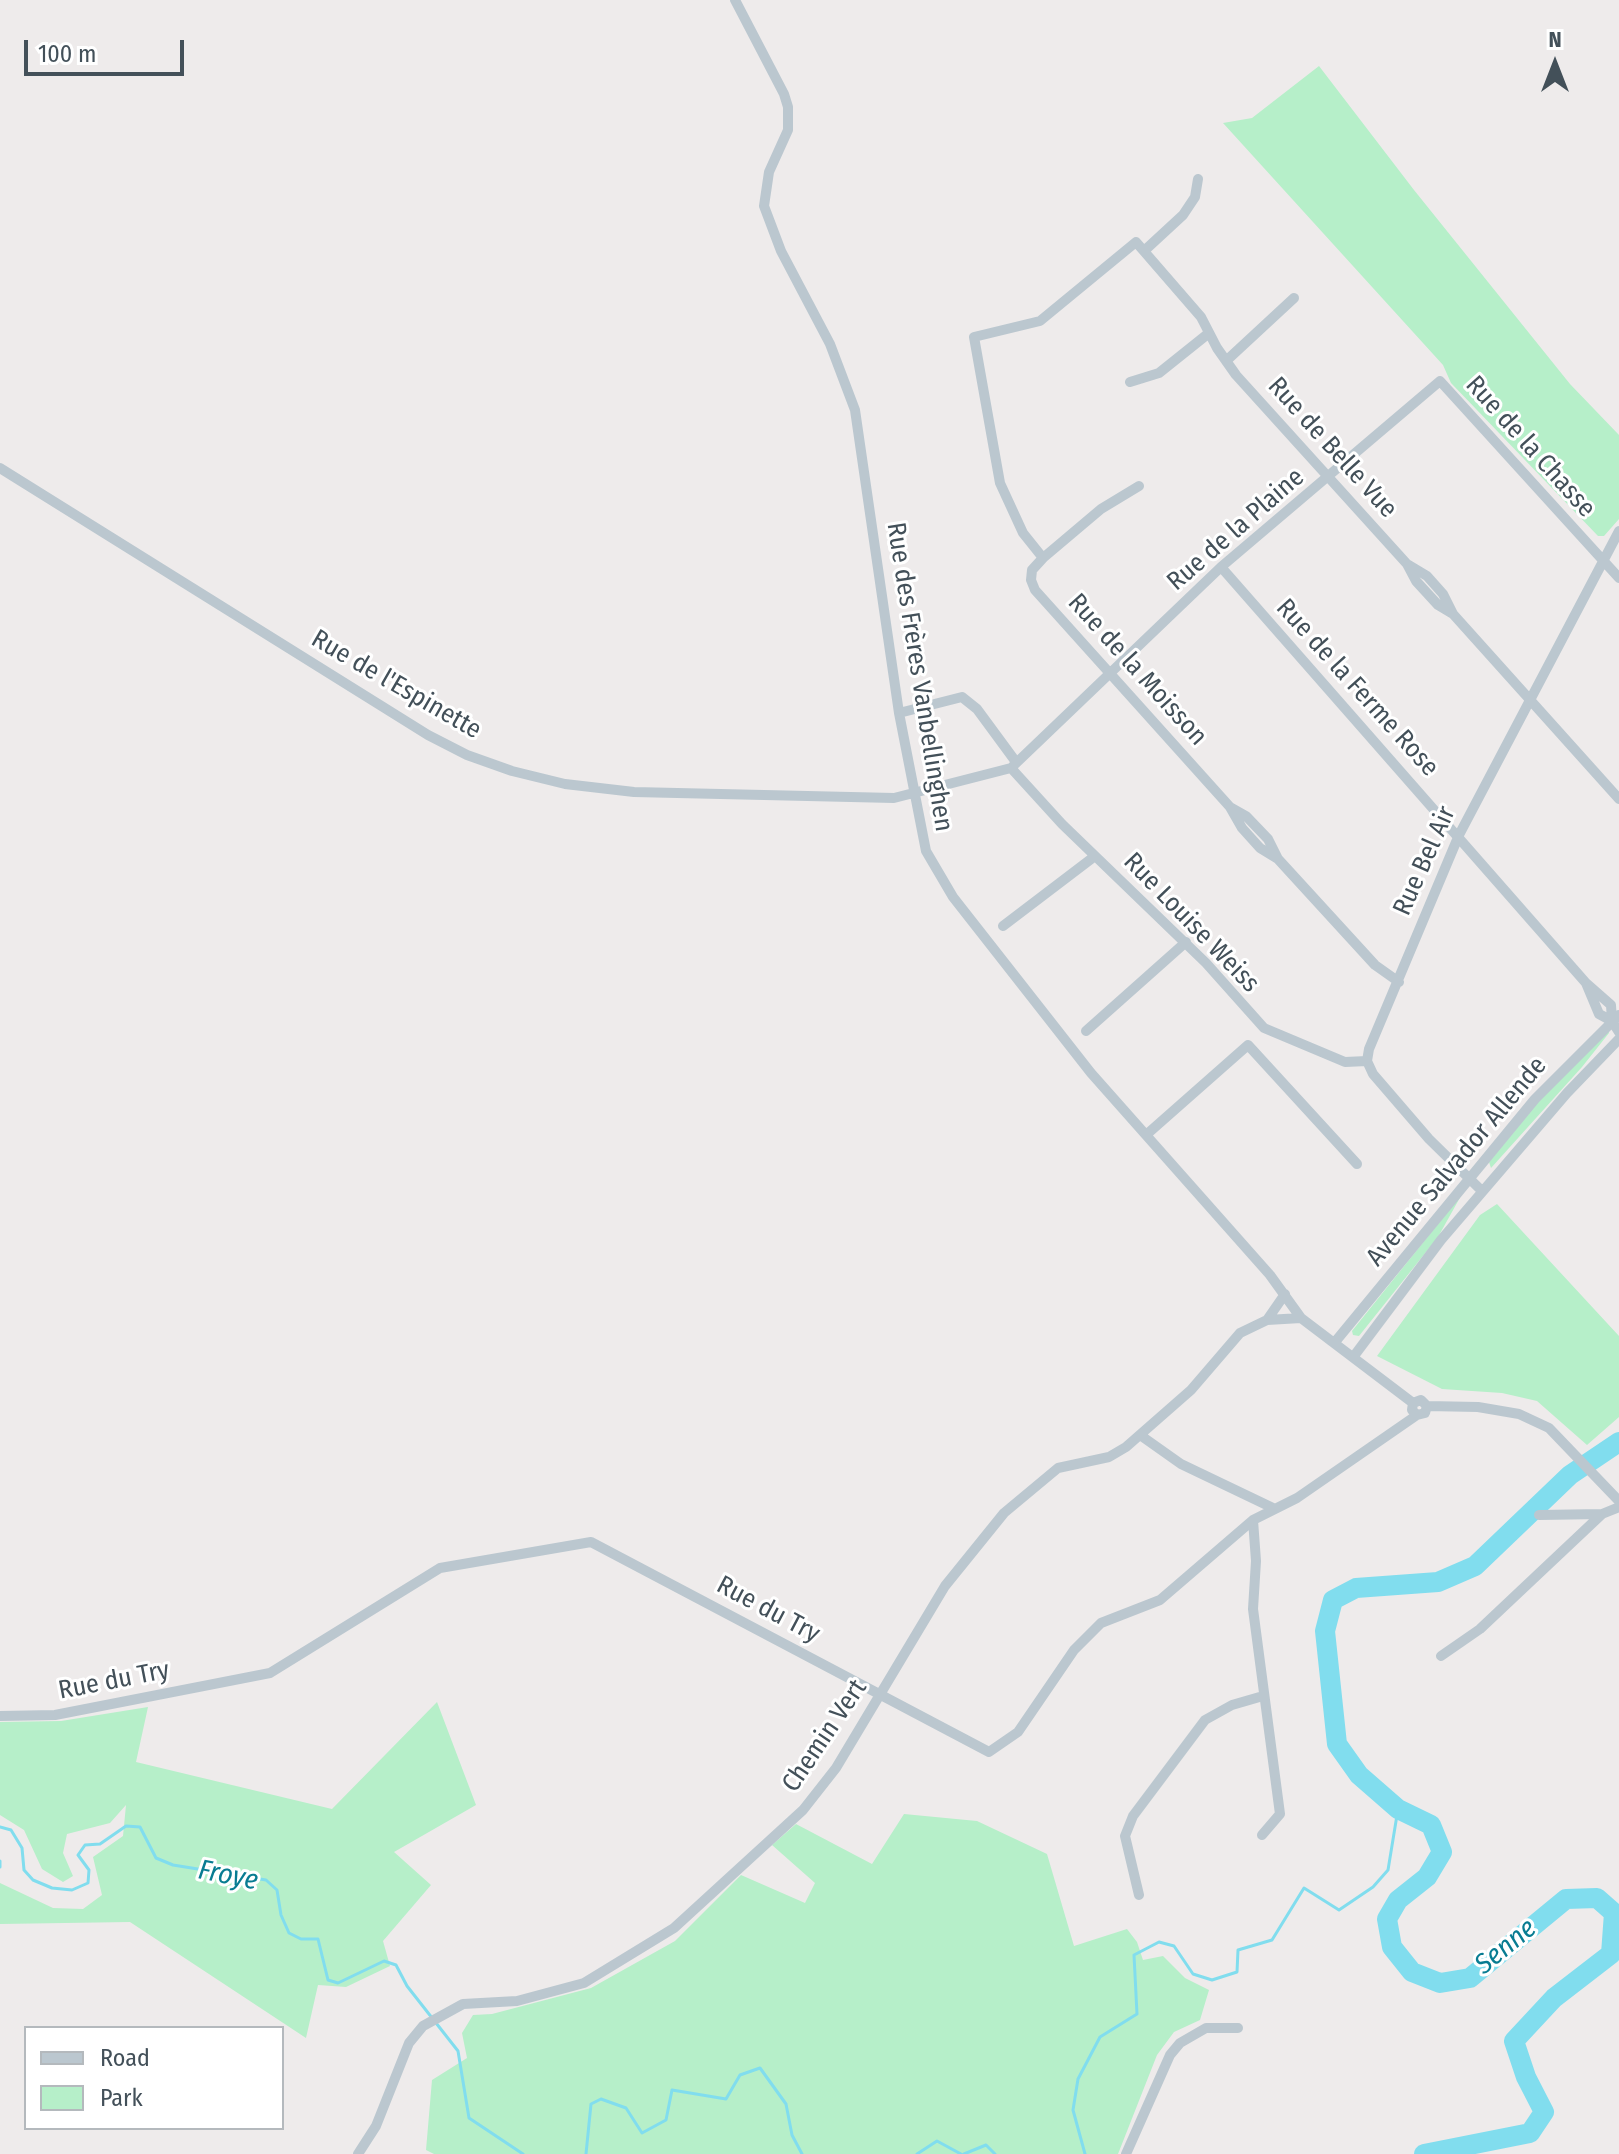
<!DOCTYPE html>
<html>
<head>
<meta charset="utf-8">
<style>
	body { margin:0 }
	#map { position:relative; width:1619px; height:2154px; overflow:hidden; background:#eeebeb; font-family:"Fira Sans Condensed",sans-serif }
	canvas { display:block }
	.legend { position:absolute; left:24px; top:2026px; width:260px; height:104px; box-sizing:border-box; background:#fff; border:2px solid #b4b9bd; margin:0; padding:10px 14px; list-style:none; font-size:24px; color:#435059 }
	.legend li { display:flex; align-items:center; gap:16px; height:40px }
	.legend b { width:40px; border:2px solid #b4b9bd }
	.north { position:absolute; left:1515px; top:24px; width:80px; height:80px; -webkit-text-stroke:6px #fff; paint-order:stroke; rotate:0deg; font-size:22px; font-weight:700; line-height:32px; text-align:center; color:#435059 }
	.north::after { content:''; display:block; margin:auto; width:28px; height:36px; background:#435059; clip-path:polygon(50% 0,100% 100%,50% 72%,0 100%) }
	.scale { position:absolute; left:24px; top:40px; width:160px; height:36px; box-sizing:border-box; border:4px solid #435059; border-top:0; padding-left:10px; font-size:24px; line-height:28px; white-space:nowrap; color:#435059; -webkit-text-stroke:6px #fff; paint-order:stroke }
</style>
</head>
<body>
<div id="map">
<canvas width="1619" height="2154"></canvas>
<ul class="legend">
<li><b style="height:10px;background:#bbc7cf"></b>Road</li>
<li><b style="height:22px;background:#b6efc9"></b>Park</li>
</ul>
<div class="north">N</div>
<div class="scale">100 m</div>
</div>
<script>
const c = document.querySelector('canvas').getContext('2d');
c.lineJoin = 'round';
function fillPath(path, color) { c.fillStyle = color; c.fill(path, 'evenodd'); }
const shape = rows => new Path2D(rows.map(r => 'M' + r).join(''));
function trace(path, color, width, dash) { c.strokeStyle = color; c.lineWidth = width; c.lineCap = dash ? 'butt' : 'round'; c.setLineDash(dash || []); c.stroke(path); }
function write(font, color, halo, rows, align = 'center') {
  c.font = font + ' "Fira Sans Condensed",sans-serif'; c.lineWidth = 6; c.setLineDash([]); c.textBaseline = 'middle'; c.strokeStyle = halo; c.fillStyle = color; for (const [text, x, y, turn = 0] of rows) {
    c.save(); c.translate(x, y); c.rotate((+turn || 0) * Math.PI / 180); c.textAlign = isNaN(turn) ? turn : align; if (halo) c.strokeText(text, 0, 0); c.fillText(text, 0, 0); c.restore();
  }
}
fillPath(shape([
	[1319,66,1414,190,1570,384,1619,435,1619,519,1604,536,1598,536,1451,383,1443,365,1223,123,1252,118],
	[1608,1029,1609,1033,1582,1067,1491,1168,1489,1162,1544,1095],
	[1462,1194,1438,1237,1359,1336,1353,1335,1352,1331],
	[1497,1204,1619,1336,1619,1417,1587,1445,1537,1401,1502,1393,1442,1389,1377,1356,1480,1215],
	[437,1702,476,1805,394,1852,431,1885,383,1941,390,1966,346,1987,318,1985,306,2038,130,1922,0,1924,0,1883,53,1908,83,1909,102,1895,93,1857,123,1836,126,1805,110,1823,67,1834,63,1853,73,1876,63,1882,42,1869,24,1830,0,1815,0,1722,61,1721,148,1707,136,1762,332,1809],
	[904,1814,977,1821,1047,1854,1074,1946,1127,1929,1137,1942,1143,1960,1163,1956,1185,1978,1209,1990,1200,2020,1174,2032,1157,2055,1118,2154,434,2154,426,2150,432,2080,467,2058,462,2033,473,2015,492,2014,591,1988,675,1941,741,1875,805,1903,815,1883,772,1845,796,1824,872,1864]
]), '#b6efc9');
trace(shape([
	[0,1827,11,1830,22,1848,24,1870,33,1880,52,1888,72,1890,88,1883,89,1870,78,1855,85,1845,100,1844,126,1826,140,1827,156,1858,173,1865,266,1880,277,1890,281,1915,289,1933,301,1939,318,1939,328,1980,338,1983,384,1961,396,1965,407,1986,458,2051,469,2118,523,2154],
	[0,1861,0,1867],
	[586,2154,591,2104,601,2099,626,2108,642,2133,666,2120,672,2090,726,2099,740,2075,760,2068,786,2104,792,2135,802,2154],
	[917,2154,937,2141,961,2154],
	[964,2154,986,2145,995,2154],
	[1085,2154,1073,2110,1078,2079,1100,2037,1137,2014,1134,1955,1159,1942,1174,1946,1193,1974,1212,1980,1237,1972,1238,1950,1272,1940,1304,1888,1339,1910,1373,1887,1388,1870,1398,1809]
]), '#81ddee', 3);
trace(shape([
	[1424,2154,1530,2133,1544,2112,1526,2077,1514,2041,1554,1998,1611,1954,1614,1913,1597,1898,1566,1899,1470,1978,1440,1983,1412,1972,1392,1947,1387,1919,1398,1900,1427,1877,1442,1852,1431,1825,1398,1809,1359,1775,1337,1744,1325,1631,1333,1600,1356,1588,1438,1582,1475,1566,1570,1475,1619,1442]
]), '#81ddee', 20);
trace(shape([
	[735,0,784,94,788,107,788,130,769,172,764,206,781,251,830,344,855,410,899,713,926,851,953,897,1091,1073,1270,1275,1301,1318,1413,1403,1412,1410,1417,1415],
	[1144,251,1183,215,1195,197,1198,179],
	[1226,361,1294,298],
	[1130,382,1159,373,1209,333],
	[0,468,428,735,467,755,512,771,565,784,634,792,894,798,1011,768,1221,567,1440,381,1619,578],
	[1043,558,1101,509,1139,486],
	[1221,567,1586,983],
	[1453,614,1438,605,1416,581,1407,564,1427,576,1443,594,1453,614,1619,799],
	[899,713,962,697,977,709,1016,762],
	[1011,768,1062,824,1206,963,1264,1028,1345,1062,1367,1061],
	[1230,807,1035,590,1031,580,1032,570,1043,558,1023,533,1000,483,974,337,1040,321,1136,242,1201,317,1217,348,1236,375,1407,564],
	[1278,859,1268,839,1246,816,1230,807,1242,828,1260,848,1278,859,1375,965,1399,982],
	[1003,926,1095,856],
	[1612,1021,1599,1014,1586,983,1611,1005,1612,1021,1619,1032],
	[1086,1031,1186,942],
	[1146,1135,1248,1045,1357,1164],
	[1482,1191,1429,1139,1373,1074,1367,1061,1369,1049,1459,835,1619,531],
	[1267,1320,1285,1294],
	[1335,1342,1535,1099,1619,1015],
	[1354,1356,1441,1240,1567,1093,1619,1039],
	[1413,1403,1421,1400,1427,1406,1478,1407,1519,1414,1549,1428,1619,1501],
	[1140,1435,1181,1464,1273,1508],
	[1539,1515,1602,1514],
	[1253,1520,1256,1561,1253,1609,1280,1814,1262,1835],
	[1441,1656,1480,1629,1602,1514,1619,1507],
	[0,1716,55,1715,270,1673,440,1568,591,1542,989,1752,1018,1732,1074,1650,1101,1623,1160,1600,1253,1520,1297,1498,1417,1415,1425,1413,1427,1406],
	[1139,1895,1125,1836,1133,1816,1205,1720,1232,1705,1263,1696],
	[358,2154,376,2126,409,2043,423,2026,463,2004,517,2001,584,1983,674,1928,803,1810,836,1768,945,1586,1004,1513,1058,1468,1109,1457,1126,1447,1191,1390,1240,1333,1267,1320,1301,1318],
	[1126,2154,1170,2055,1180,2043,1206,2028,1238,2028]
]), '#bbc7cf', 10);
write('26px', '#435059', '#fff', [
	["Rue de la Chasse",1530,447,48],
	["Rue de Belle Vue",1332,448,48],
	["Rue de la Plaine",1236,530,-41],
	["Rue de la Moisson",1137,670,48],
	["Rue des Frères Vanbellinghen",919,677,81],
	["Rue de l'Espinette",396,685,30],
	["Rue de la Ferme Rose",1357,688,48],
	["Rue Bel Air",1425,861,-66],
	["Rue Louise Weiss",1191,923,46],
	["Avenue Salvador Allende",1457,1162,-50],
	["Rue du Try",768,1610,28],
	["Rue du Try",114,1681,-11],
	["Chemin Vert",825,1736,-56]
]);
write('italic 28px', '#087c92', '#fff', [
	["Froye",228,1876,11],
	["Senne",1506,1947,-39]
]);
</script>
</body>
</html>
